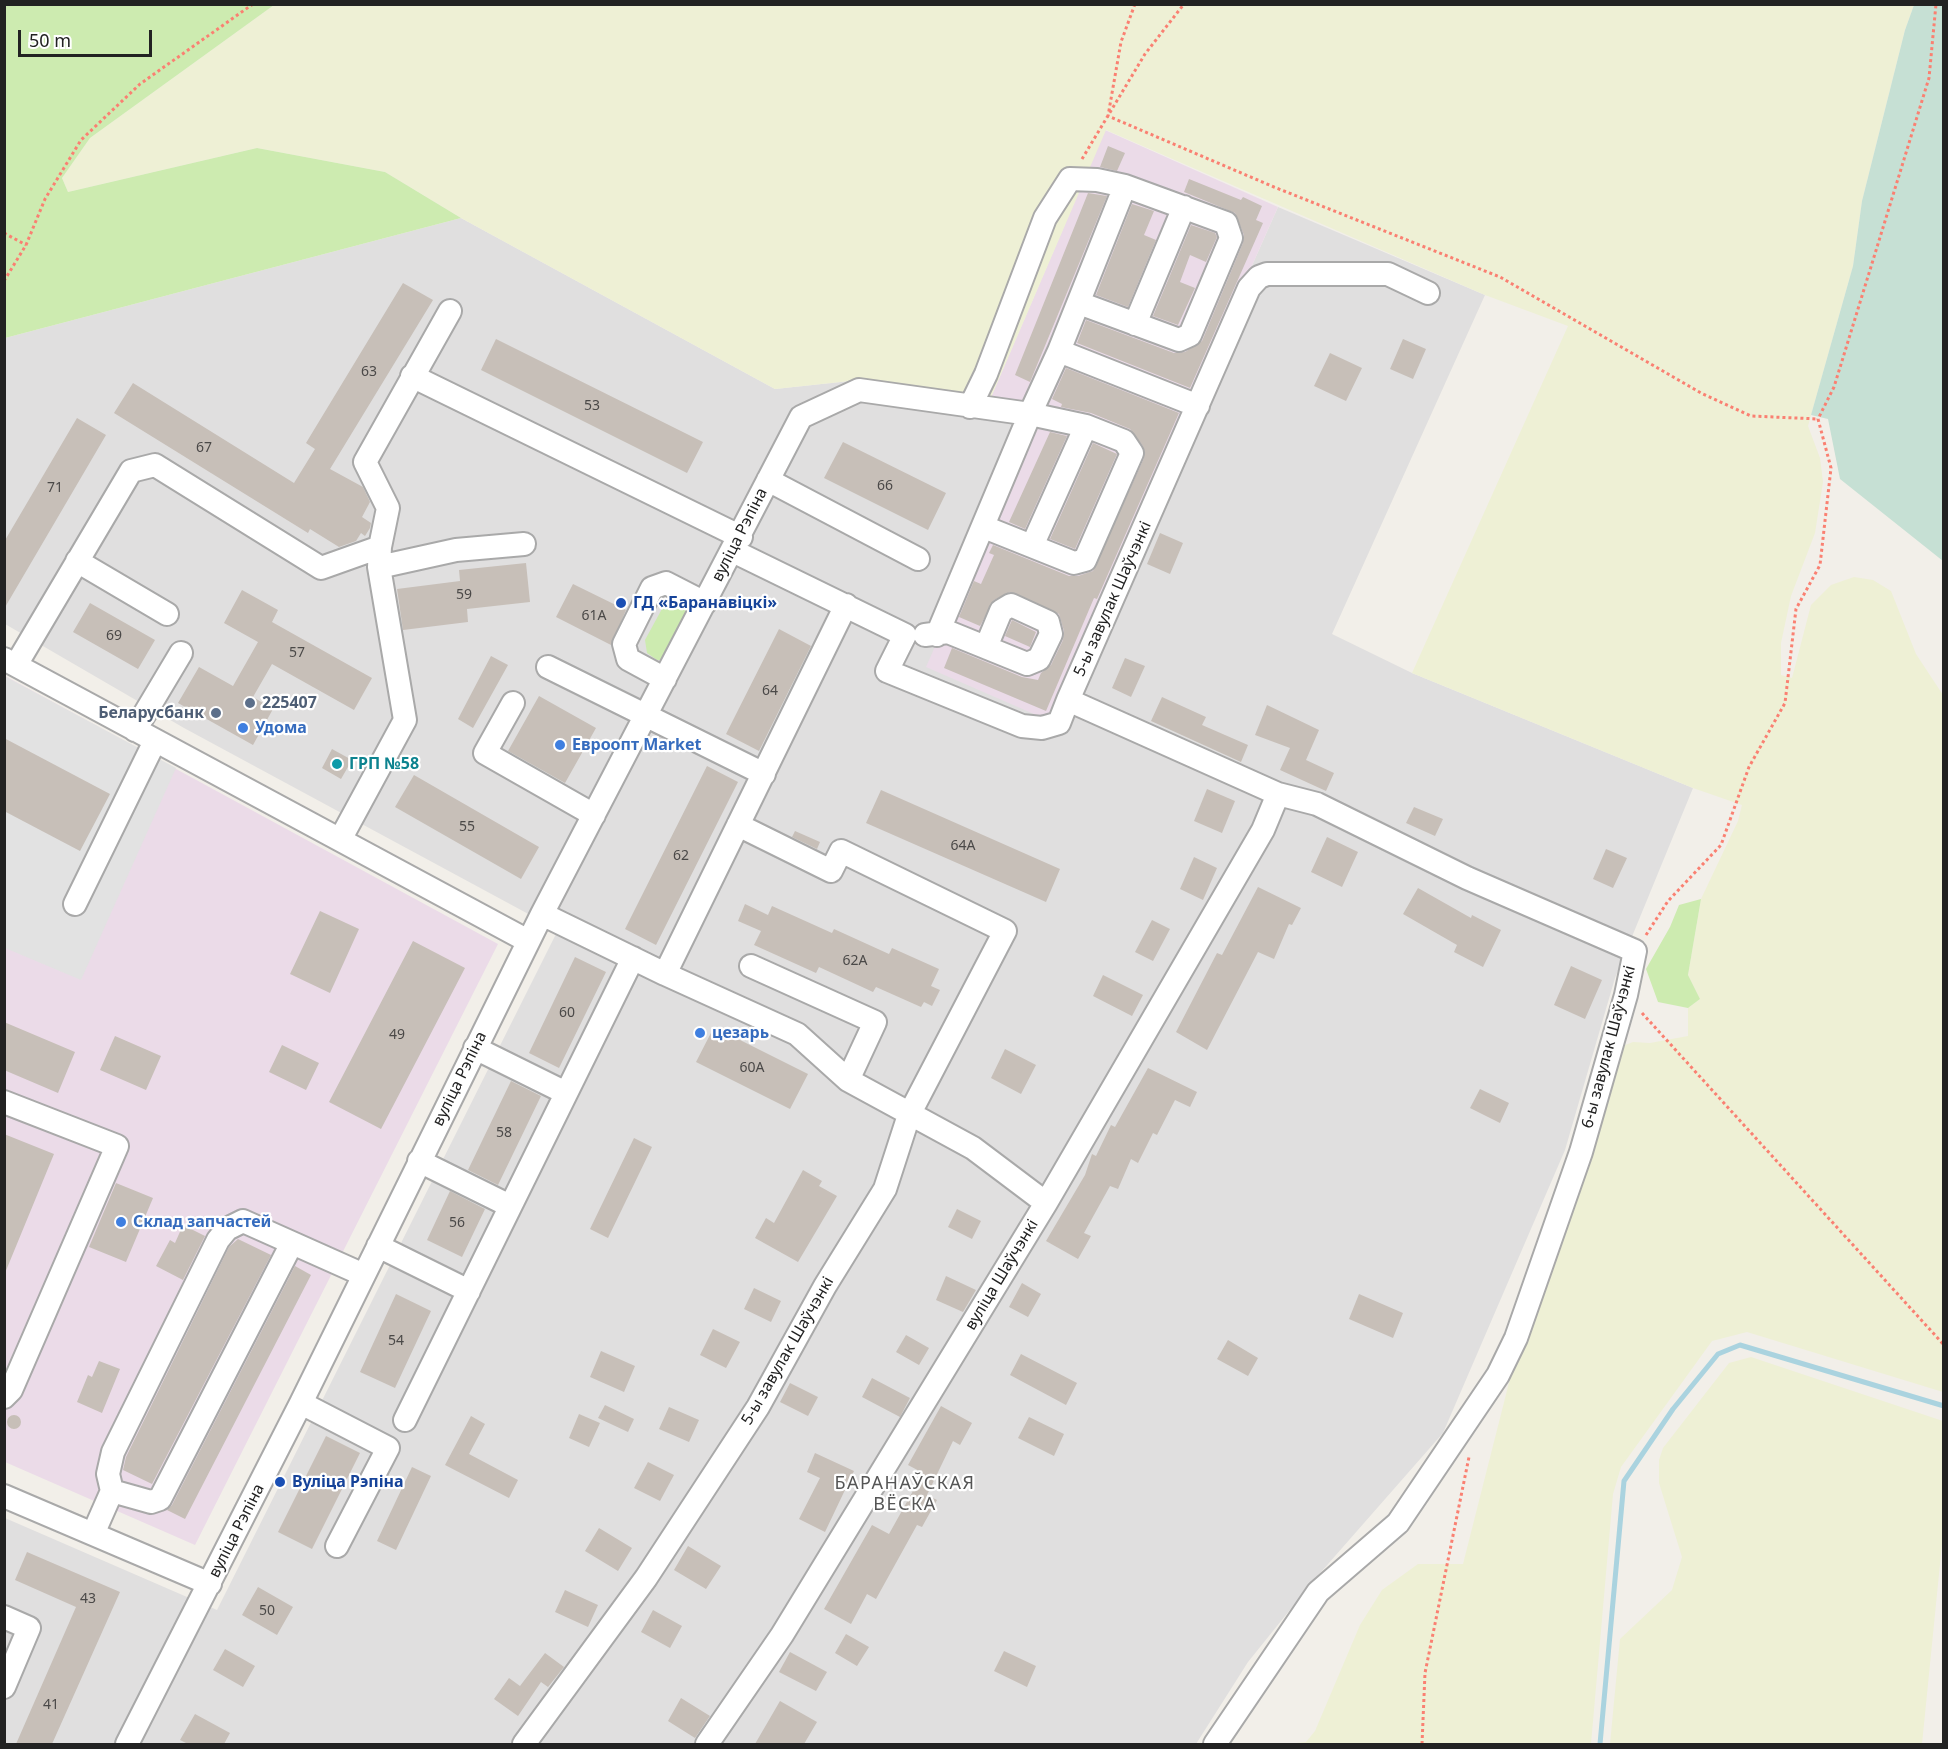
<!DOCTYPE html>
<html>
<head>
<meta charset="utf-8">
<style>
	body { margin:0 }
	#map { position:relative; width:1948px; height:1749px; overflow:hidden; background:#f2efe9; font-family:"Noto Sans",sans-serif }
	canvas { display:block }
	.frame { position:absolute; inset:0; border:6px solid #222; pointer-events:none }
	.scale { position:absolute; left:18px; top:30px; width:134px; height:27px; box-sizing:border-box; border:3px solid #222; border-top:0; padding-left:8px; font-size:18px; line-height:21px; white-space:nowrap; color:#222; -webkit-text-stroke:4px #fff; paint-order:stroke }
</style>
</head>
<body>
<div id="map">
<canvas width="1948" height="1749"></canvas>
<div class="frame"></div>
<div class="scale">50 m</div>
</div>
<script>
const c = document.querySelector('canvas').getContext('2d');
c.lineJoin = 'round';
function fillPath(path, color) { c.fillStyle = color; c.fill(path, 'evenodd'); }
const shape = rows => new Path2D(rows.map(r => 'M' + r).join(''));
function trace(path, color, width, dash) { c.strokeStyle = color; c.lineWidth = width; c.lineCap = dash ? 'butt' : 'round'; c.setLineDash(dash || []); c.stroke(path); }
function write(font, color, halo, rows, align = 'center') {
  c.font = font + ' "Noto Sans",sans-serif'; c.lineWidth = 4.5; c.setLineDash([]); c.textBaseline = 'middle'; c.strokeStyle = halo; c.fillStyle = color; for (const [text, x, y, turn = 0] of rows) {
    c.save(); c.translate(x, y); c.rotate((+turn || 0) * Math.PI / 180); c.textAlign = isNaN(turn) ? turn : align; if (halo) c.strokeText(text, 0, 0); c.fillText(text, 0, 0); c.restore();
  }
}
fillPath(shape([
	[1278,207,1485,295,1332,634,1412,673,1693,788,1615,978,1565,1150,1443,1433,1314,1580,1248,1662,1196,1744,5,1744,5,1518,217,1610,558,930,184,728,5,624,5,338,461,218,775,389,859,380,1031,428,1049,721]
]), '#e0dfdf');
fillPath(shape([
	[1105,130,1278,207,1050,721,926,667,1031,428,989,402],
	[5,676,498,944,195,1545,5,1462]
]), '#ebdbe8');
fillPath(shape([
	[274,5,1914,5,1905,30,1862,201,1853,266,1808,426,1820,458,1823,482,1815,533,1791,596,1781,643,1781,675,1792,678,1811,605,1831,585,1854,577,1873,580,1891,591,1916,654,1943,695,1943,1392,1747,1332,1712,1341,1621,1467,1613,1494,1591,1744,1285,1744,1306,1742,1315,1731,1360,1625,1382,1590,1418,1564,1463,1564,1516,1355,1590,1160,1620,1047,1633,1042,1650,1043,1688,1036,1688,1008,1700,999,1688,975,1701,899,1738,821,1742,805,1693,788,1412,673,1568,326,1485,295,1106,130,989,402,859,380,775,389,461,218,385,172,257,148,68,192,62,178,90,138],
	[1751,1357,1943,1421,1943,1534,1922,1744,1610,1744,1620,1639,1672,1590,1682,1557,1659,1483,1659,1460,1663,1448,1729,1363]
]), '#eef0d5');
fillPath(shape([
	[5,4,274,5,90,138,62,178,68,192,257,148,385,172,461,218,5,338],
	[675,601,683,604,689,609,666,660,657,660,647,653,645,640,663,607],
	[1701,899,1688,975,1700,999,1688,1008,1658,1002,1646,969,1670,927,1679,905]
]), '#cdebb0');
fillPath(shape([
	[1914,5,1943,5,1943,561,1840,479,1828,419,1811,415,1853,266,1862,201,1905,30]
]), '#c6e0d4');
fillPath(shape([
	[4,676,176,768,81,980,5,948]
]), '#e2e2e2');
trace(shape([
	[1600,1744,1624,1481,1673,1409,1718,1354,1740,1345,1944,1406]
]), '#aad3df', 5);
fillPath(shape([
	[1108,146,1125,153,1117,171,1100,167],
	[1189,179,1241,200,1243,197,1262,206,1256,220,1263,223,1190,388,1077,343,1086,320,1174,353,1185,352,1202,341,1243,243,1244,235,1235,213,1184,192],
	[1088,193,1107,196,1030,382,1015,375],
	[1132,204,1154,211,1144,235,1156,240,1128,307,1096,295],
	[1191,225,1215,233,1217,237,1206,262,1190,255,1180,282,1195,288,1178,325,1153,316],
	[403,283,433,300,330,469,363,487,370,502,362,517,371,523,370,528,365,536,361,533,356,541,339,547,310,529,308,533,114,413,133,383,294,483,315,449,306,443],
	[496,339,703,442,687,473,481,370],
	[1403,339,1426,349,1413,379,1390,369],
	[1330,353,1362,368,1346,401,1314,386],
	[1066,368,1179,413,1097,599,1094,598,1046,711,944,668,952,648,1022,677,1038,680,1041,673,1051,665,1063,640,1064,631,1059,614,1010,592,994,600,980,626,959,617,974,581,981,584,994,555,989,553,993,545,1069,576,1078,576,1093,571,1144,458,1143,446,1130,429,1091,413,1061,407,1062,404,1052,399],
	[77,418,106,435,4,609,4,542],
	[1050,432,1067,436,1025,529,1009,522],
	[843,442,946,493,928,530,824,478],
	[1093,443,1117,454,1075,549,1050,539],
	[1160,533,1183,543,1170,574,1147,564],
	[526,563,530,602,467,609,468,622,403,630,397,589,460,581,459,570],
	[573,584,626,610,611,645,556,617],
	[242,590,278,610,272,622,372,678,354,710,272,664,253,697,273,709,253,745,178,703,199,667,233,686,258,642,224,623],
	[90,603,155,640,138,669,73,632],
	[1012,620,1036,632,1030,647,1005,636],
	[779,629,811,646,759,751,726,734],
	[491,656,508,665,473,728,458,719],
	[1125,658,1145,666,1131,697,1112,688],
	[539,696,596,728,565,783,508,751],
	[1162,697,1206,717,1202,725,1248,745,1241,762,1151,721],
	[1267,705,1319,730,1306,760,1334,773,1326,791,1280,770,1290,748,1255,735],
	[4,738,110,794,80,851,4,811],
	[332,749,352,760,341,779,322,768],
	[707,766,738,782,656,945,625,929],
	[414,775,539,847,521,879,395,807],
	[1207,789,1235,801,1222,833,1194,821],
	[881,790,1060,869,1046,902,866,823],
	[1414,807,1443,819,1435,836,1406,823],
	[795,831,820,842,817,849,792,837],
	[1327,837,1358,852,1342,887,1311,872],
	[1606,849,1627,858,1613,888,1593,879],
	[1194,857,1217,868,1203,900,1180,889],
	[1258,887,1301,908,1292,925,1289,924,1274,959,1258,952,1207,1050,1176,1032,1217,953,1222,955],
	[1418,888,1471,918,1472,915,1501,930,1483,967,1454,952,1457,945,1403,914],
	[745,904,768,915,772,906,832,933,834,929,889,954,892,948,939,969,931,986,940,990,932,1006,924,1002,921,1007,876,987,873,992,819,967,816,973,754,945,761,931,738,921],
	[320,911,359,929,330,993,290,974],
	[1152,920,1170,929,1153,961,1135,952],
	[413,941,465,968,381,1129,329,1102],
	[575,957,606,972,559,1068,529,1053],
	[1571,966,1602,980,1585,1019,1554,1005],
	[1103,975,1143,995,1132,1016,1093,996],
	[4,1022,75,1052,58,1093,4,1070],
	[714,1027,808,1074,790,1109,696,1062],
	[115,1036,161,1056,146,1090,100,1070],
	[282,1045,319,1063,306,1090,269,1072],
	[1005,1049,1036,1065,1021,1094,991,1078],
	[1148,1068,1197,1092,1190,1107,1175,1100,1157,1135,1153,1133,1138,1163,1131,1159,1118,1189,1110,1186,1084,1233,1091,1236,1078,1259,1046,1241,1085,1175,1092,1154,1096,1156,1111,1125,1115,1127],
	[511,1081,541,1096,498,1185,468,1170],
	[1480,1089,1509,1103,1500,1123,1470,1108],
	[4,1134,54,1154,5,1273,4,1273],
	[634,1138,652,1147,608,1238,590,1229],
	[803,1170,822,1181,819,1186,837,1196,798,1262,755,1238,766,1218,774,1223],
	[116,1183,153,1198,126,1262,89,1247],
	[450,1191,485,1209,462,1257,427,1240],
	[957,1209,981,1221,972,1239,948,1227],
	[183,1225,205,1236,183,1280,156,1266,170,1240,175,1243],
	[238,1239,271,1255,152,1484,123,1470,126,1457,229,1247],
	[295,1266,311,1275,185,1519,167,1510,172,1505],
	[946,1276,976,1290,963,1312,936,1300],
	[1022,1283,1041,1294,1028,1317,1009,1307],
	[754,1288,781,1301,771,1322,744,1309],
	[396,1294,431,1311,395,1388,360,1372],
	[1359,1294,1403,1313,1393,1338,1349,1319],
	[713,1329,740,1342,726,1368,700,1355],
	[906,1335,929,1348,919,1365,896,1352],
	[1228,1340,1258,1358,1248,1376,1217,1359],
	[601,1351,635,1366,624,1392,590,1377],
	[1021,1354,1077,1383,1066,1405,1010,1375],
	[99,1361,120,1369,102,1413,77,1402,88,1375,92,1377],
	[872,1378,910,1398,900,1417,862,1397],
	[790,1383,818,1397,808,1416,780,1402],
	[605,1405,634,1419,628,1432,598,1418],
	[941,1406,972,1423,960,1445,953,1441,927,1495,937,1500,922,1527,917,1525,876,1599,867,1594,851,1624,824,1609,872,1525,889,1534,923,1473,908,1465],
	[669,1407,699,1420,689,1442,659,1429],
	[579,1414,600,1423,589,1447,569,1438],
	'7 1422a7 7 0 1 1 14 0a7 7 0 1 1-14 0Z',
	[471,1416,485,1424,469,1454,518,1480,509,1498,445,1465],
	[1029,1417,1064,1434,1054,1456,1018,1438],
	[326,1436,360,1453,312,1549,278,1532],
	[815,1453,854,1471,825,1532,799,1519,820,1478,807,1472],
	[648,1462,674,1475,660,1501,634,1488],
	[412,1467,431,1476,396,1550,377,1541],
	[599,1528,632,1548,618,1571,585,1551],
	[688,1546,721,1566,706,1589,674,1570],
	[27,1552,120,1592,52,1744,16,1744,76,1607,15,1580],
	[258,1587,293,1607,277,1635,242,1615],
	[565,1590,598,1605,588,1627,555,1612],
	[653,1610,682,1626,670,1648,641,1632],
	[846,1634,869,1647,857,1666,835,1653],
	[225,1649,255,1666,243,1687,213,1670],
	[1004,1651,1036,1666,1027,1687,994,1671],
	[790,1652,827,1672,816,1691,779,1672],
	[545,1653,564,1667,548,1687,541,1682,518,1716,494,1699,509,1678,520,1686],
	[681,1698,710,1716,695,1738,668,1721],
	[780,1701,817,1722,804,1744,755,1744],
	[195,1714,230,1733,224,1744,188,1744,180,1740]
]), '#c7bfb8');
const minor = shape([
	[450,311,365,462,388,508,380,547,379,567,456,550,524,544],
	[1135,324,1184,207],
	[1059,351,1125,186,1226,223,1231,238,1190,335,1179,340,1079,303],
	[412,376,741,537],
	[970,407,986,374,1045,218,1070,179,1097,180,1125,186],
	[768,480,918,559],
	[1032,546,1086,426],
	[733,551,905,635,887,671,1022,726,1042,728,1059,723,1068,700],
	[77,561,167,614],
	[925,635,948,632,1027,664,1039,659,1051,634,1048,622,1011,605,1001,611,986,647],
	[937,635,1030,414,1086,426,1124,441,1132,453,1085,560,1074,563,984,527],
	[4,659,528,941],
	[16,665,131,471,155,465,321,568,380,547],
	[548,667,764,774],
	[665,679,628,659,624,644,652,588,666,583,705,603],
	[513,703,485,753,594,815],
	[135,730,181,653],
	[341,838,405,720,379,567],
	[75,904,155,741],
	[542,914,665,974,797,1034,848,1080,973,1148,1046,1203],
	[751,966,875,1022,848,1080],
	[665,974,846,605],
	[475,1048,566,1093],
	[4,1102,117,1146,11,1390,4,1397],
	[419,1161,510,1206],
	[378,1246,469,1291],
	[301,1403,388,1448,337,1546],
	[405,1420,633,958],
	[112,1491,151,1502,160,1499,292,1243],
	[4,1496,210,1584],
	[93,1534,112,1491,108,1474,113,1452,218,1240,227,1229,243,1221,364,1275],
	[4,1617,29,1628,4,1687],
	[127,1744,301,1403,542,914,801,417,859,390,1030,414,1059,351,1198,406],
	[524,1744,646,1578,758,1407,825,1286,885,1189,909,1115,1005,931,841,851,831,871,738,825],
	[707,1744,782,1635,1046,1203,1263,830,1278,794],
	[1215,1744,1318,1592,1398,1523,1498,1375,1516,1338,1581,1152,1626,995,1635,951,1467,878,1317,804,1278,794,1068,700,1249,288,1259,277,1267,274,1388,274,1428,293]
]);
trace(minor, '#a9a9a9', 26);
trace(shape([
	[1135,4,1121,42,1108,116,1274,187,1500,277,1701,393,1751,416,1818,419],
	[1082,159,1145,54,1184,4],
	[4,233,26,245],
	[4,281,26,245,45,199,81,140,140,84,253,4],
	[1646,935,1668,901,1721,845,1749,767,1785,703,1796,609,1820,565,1831,468,1818,419,1834,387,1929,78,1936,4],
	[1642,1013,1944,1345],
	[1422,1744,1425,1673,1469,1457]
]), '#fa8072', 3, [3, 3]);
trace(minor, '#fff', 22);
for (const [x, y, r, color] of [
	[621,603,6,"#1a4fb4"],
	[250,703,6,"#5c6f8a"],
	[216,713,6,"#5c6f8a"],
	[243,728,6,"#3f7fe0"],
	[560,745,6,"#3f7fe0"],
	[337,764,6,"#0f9aa8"],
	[700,1033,6,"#3f7fe0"],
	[121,1222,6,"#3f7fe0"],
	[280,1482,6,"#1a4fb4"]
]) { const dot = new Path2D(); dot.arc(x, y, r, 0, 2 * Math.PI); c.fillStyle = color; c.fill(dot); trace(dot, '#fff', 2); }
write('14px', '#4b4948', null, [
	["63",369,372],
	["53",592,406],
	["67",204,448],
	["66",885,486],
	["71",55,488],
	["59",464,595],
	["61А",594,616],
	["69",114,636],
	["57",297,653],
	["64",770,691],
	["55",467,827],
	["64А",963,846],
	["62",681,856],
	["62А",855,961],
	["60",567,1013],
	["49",397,1035],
	["60А",752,1068],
	["58",504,1133],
	["56",457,1223],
	["54",396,1341],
	["43",88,1599],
	["50",267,1611],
	["41",51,1705]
]);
write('16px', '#222', '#fff', [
	["вуліца Рэпіна",740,535,-63],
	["5-ы завулак Шаўчэнкі",1113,599,-66],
	["6-ы завулак Шаўчэнкі",1609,1047,-75],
	["вуліца Рэпіна",460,1079,-64],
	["вуліца Шаўчэнкі",1002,1275,-59],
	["5-ы завулак Шаўчэнкі",788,1351,-60],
	["вуліца Рэпіна",237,1531,-63]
]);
write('bold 16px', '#164399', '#fff', [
	["ГД «Баранавіцкі»",633,603],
	["Вуліца Рэпіна",292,1482]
], 'left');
write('bold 16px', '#4e5e75', '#fff', [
	["225407",262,703],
	["Беларусбанк",204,713,"right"]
], 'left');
write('bold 16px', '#366cbe', '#fff', [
	["Удома",255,728],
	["Евроопт Market",572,745],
	["цезарь",712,1033],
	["Склад запчастей",133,1222]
], 'left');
write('bold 16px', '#0d838f', '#fff', [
	["ГРП №58",349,764]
], 'left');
c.letterSpacing = '1.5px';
write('18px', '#555', '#fff', [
	["БАРАНАЎСКАЯ",905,1484],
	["ВЁСКА",905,1505]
]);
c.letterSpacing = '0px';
</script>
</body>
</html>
